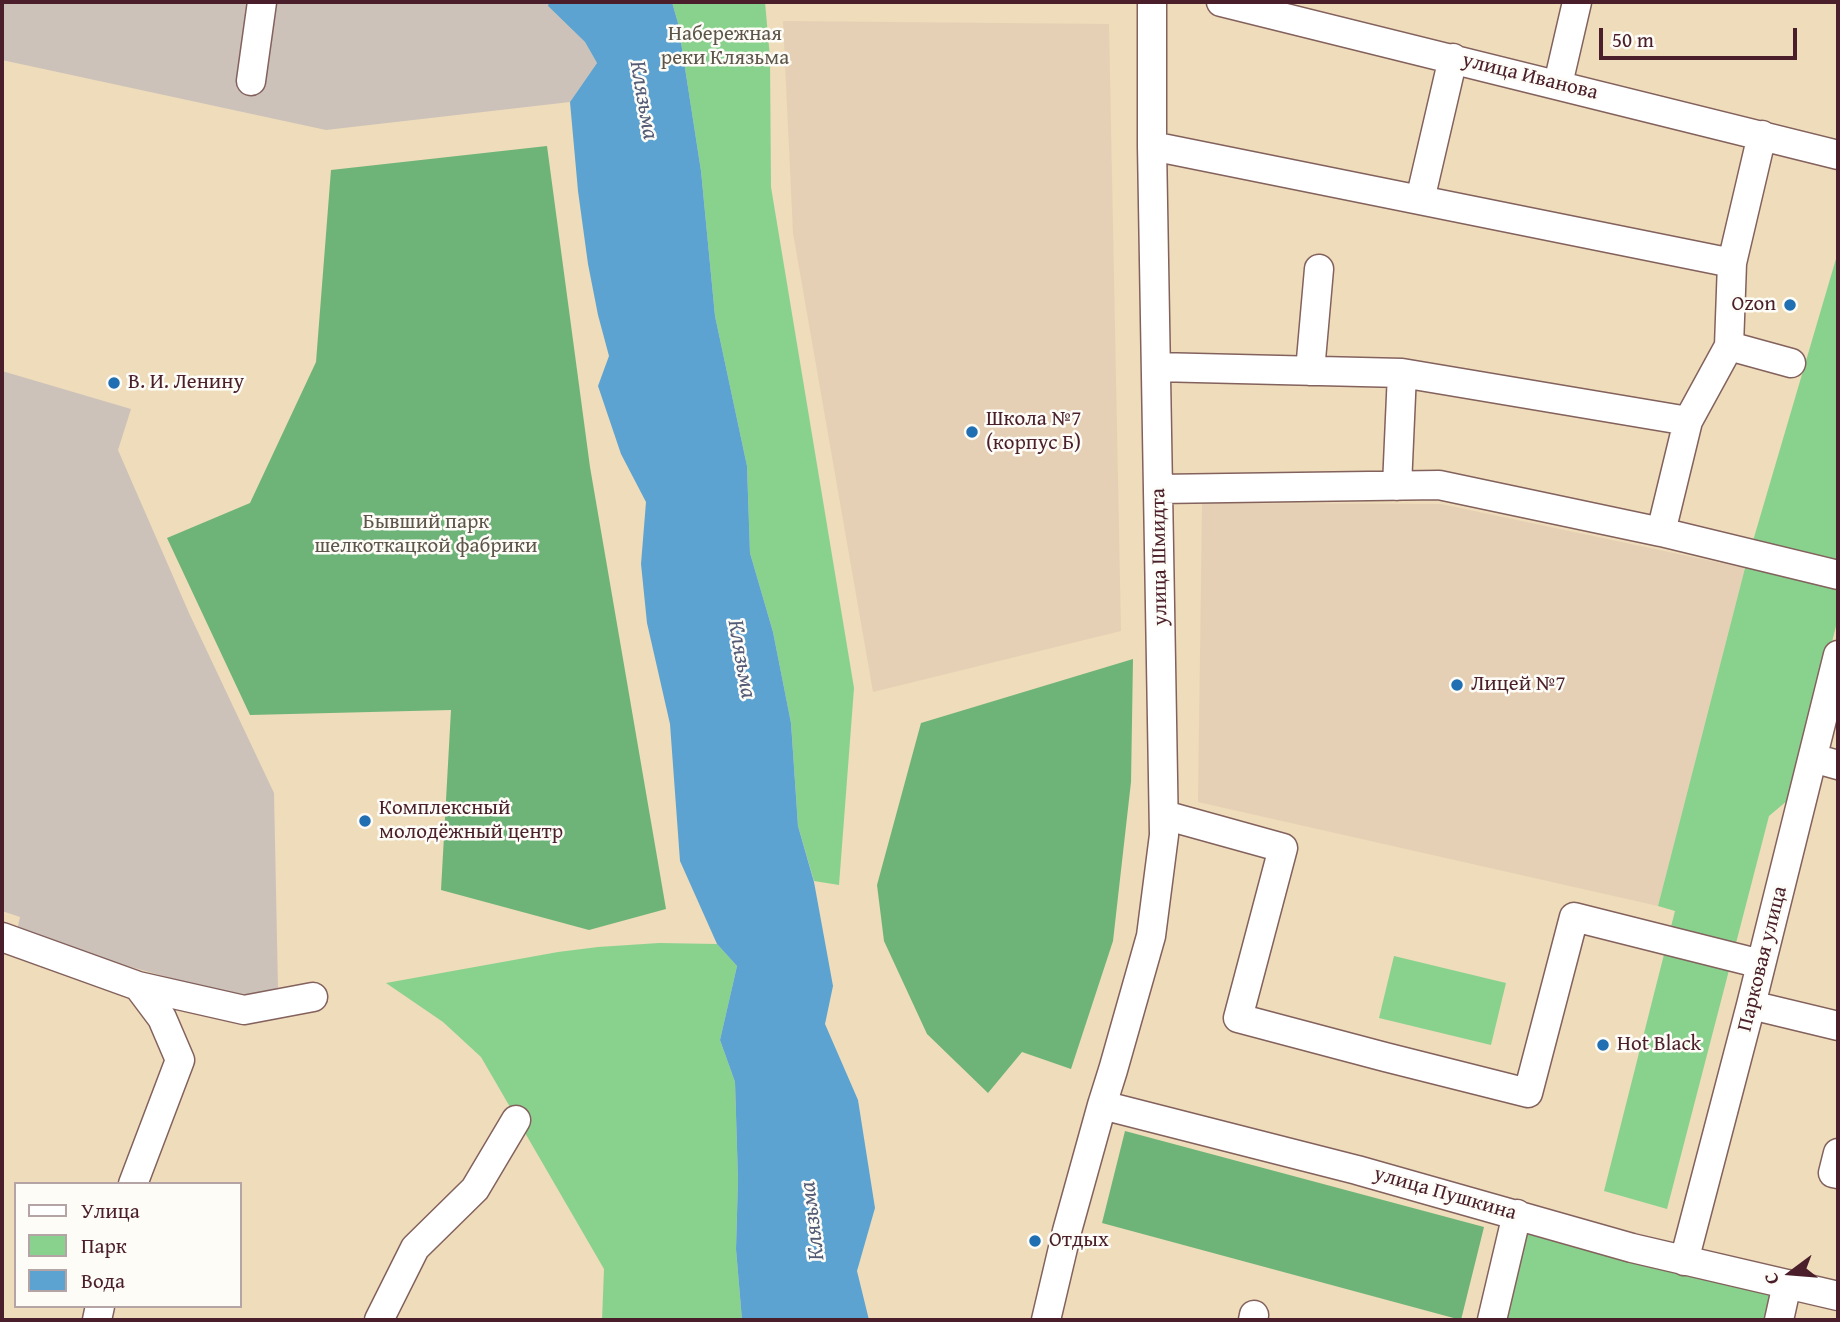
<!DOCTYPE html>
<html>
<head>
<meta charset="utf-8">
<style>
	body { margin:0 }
	#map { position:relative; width:1840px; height:1322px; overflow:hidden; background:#eedcba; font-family:"Gentium Book Plus",serif }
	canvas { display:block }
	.frame { position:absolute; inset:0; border:4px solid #4a1f2b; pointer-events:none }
	.legend { position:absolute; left:14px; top:1182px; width:228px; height:126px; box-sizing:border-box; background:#fdfcf7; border:2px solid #b5a4a5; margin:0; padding:9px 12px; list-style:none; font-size:21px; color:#4a1f2b }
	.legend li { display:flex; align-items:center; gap:14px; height:35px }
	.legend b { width:35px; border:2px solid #b5a4a5 }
	.north { position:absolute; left:1756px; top:1238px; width:70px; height:70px; -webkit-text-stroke:5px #fdfcf7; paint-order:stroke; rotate:254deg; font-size:19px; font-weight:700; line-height:28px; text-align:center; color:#4a1f2b }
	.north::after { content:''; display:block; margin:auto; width:24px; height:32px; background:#4a1f2b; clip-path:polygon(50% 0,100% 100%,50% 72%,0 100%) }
	.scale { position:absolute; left:1599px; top:28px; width:198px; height:32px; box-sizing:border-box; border:4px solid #4a1f2b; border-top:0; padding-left:9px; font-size:21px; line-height:24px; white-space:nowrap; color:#4a1f2b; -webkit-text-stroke:5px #fdfcf7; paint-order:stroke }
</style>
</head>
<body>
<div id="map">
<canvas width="1840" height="1322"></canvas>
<div class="frame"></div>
<ul class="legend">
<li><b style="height:9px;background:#fff"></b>Улица</li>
<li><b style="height:19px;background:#89d28e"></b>Парк</li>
<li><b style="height:19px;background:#5ca3d2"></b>Вода</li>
</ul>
<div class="north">С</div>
<div class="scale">50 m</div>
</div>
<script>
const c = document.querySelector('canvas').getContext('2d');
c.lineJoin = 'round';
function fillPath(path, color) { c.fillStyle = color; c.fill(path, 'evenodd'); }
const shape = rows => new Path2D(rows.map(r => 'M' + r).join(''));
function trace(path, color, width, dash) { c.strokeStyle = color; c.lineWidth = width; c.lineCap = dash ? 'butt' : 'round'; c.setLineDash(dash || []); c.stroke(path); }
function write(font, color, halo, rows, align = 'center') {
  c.font = font + ' "Gentium Book Plus",serif'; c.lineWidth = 5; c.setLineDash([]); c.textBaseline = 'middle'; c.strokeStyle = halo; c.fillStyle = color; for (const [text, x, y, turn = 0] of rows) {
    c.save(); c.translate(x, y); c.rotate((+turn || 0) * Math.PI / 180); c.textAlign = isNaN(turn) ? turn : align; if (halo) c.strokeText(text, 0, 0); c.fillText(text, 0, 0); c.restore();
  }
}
fillPath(shape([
	[783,21,1109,24,1121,631,873,692,793,233],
	[1202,503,1441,504,1745,568,1658,906,1198,802]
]), '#e6d0b5');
fillPath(shape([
	[2,2,549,2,548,6,585,42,597,63,570,102,326,130,2,60],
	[2,371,131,409,118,450,189,613,274,793,278,988,246,999,16,935,20,917,2,911]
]), '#ccc2b9');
fillPath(shape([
	[672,2,765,2,770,58,771,187,854,688,839,885,814,881,798,826,791,723,773,632,750,553,747,466,715,316,701,171,678,23],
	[1838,252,1838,618,1794,795,1769,816,1667,1209,1604,1191,1675,911,1658,906,1745,568],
	[659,943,717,944,737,966,720,1040,735,1082,738,1180,736,1249,742,1320,602,1320,604,1269,481,1057,443,1022,386,983,558,952,598,947],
	[1394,956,1506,983,1491,1045,1379,1018],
	[1517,1215,1787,1284,1779,1320,1492,1320]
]), '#89d28e');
fillPath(shape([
	[547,146,590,467,666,909,589,930,441,890,451,710,250,715,167,538,250,503,316,362,331,170],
	[1133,659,1131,782,1113,941,1071,1069,1022,1052,988,1093,927,1034,884,941,877,885,921,723],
	[1125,1131,1484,1227,1461,1320,1102,1223]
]), '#6eb479');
fillPath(shape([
	[549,2,672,2,678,23,701,171,715,316,747,466,750,553,773,632,791,723,798,826,814,882,833,986,825,1024,858,1100,875,1208,857,1271,869,1320,742,1320,736,1249,738,1180,735,1082,720,1040,737,966,717,944,680,861,670,724,647,623,641,564,646,502,621,454,598,386,609,356,598,315,588,264,578,191,570,102,597,63,585,42,548,6]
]), '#5ca3d2');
const minor = shape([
	[1221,2,1838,155],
	[251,81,262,2],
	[1558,84,1577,2],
	[1152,146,1732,263],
	[1420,200,1453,58],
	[1729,346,1791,363],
	[1156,367,1402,373,1688,421],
	[1310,371,1319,269],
	[1397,486,1402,373],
	[1158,489,1439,485,1661,532,1838,575],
	[1661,532,1688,421,1729,346,1732,263,1762,135],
	[1813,758,1838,765],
	[1164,815,1283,848,1238,1018,1385,1057,1528,1093,1574,917,1761,964],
	[2,937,138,986,244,1010,313,997],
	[1751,1005,1838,1026],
	[1102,1105,1357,1170,1632,1248,1838,1296],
	[1838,1153,1833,1173,1838,1174],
	[133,1184,180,1060,162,1018,138,986],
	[1684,1261,1751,1005,1838,655],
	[97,1320,100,1306],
	[379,1320,415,1248,475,1189,516,1120],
	[1046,1320,1067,1231,1102,1105,1113,1070,1151,936,1164,835,1152,146,1152,2],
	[1253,1320,1254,1315],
	[1492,1320,1517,1214],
	[1779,1320,1787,1284]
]);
trace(minor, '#83615d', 31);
trace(minor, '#fff', 28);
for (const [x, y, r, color] of [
	[1790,305,7,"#1f6fb2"],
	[114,383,7,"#1f6fb2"],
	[972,432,7,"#1f6fb2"],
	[1457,685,7,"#1f6fb2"],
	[365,821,7,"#1f6fb2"],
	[1603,1045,7,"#1f6fb2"],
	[1035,1241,7,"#1f6fb2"]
]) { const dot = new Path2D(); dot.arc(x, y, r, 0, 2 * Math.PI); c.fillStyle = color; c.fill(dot); trace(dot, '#fdfcf7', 2.5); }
write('21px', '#5d5549', '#fdfcf7', [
	["Набережная",725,35],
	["реки Клязьма",725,59],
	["Бывший парк",426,523],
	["шелкоткацкой фабрики",426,547]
]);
write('21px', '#4a1f2b', '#fdfcf7', [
	["улица Иванова",1530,77,14],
	["улица Шмидта",1160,557,-91],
	["Парковая улица",1763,959,-76],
	["улица Пушкина",1445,1194,16]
]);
write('21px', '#4a1f2b', '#fdfcf7', [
	["Ozon",1776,305,"right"],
	["В. И. Ленину",128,383],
	["Школа №7",986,420],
	["(корпус Б)",986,444],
	["Лицей №7",1471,685],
	["Комплексный",379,809],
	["молодёжный центр",379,833],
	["Hot Black",1617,1045],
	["Отдых",1049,1241]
], 'left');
write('italic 23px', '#525a76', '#fdfcf7', [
	["Клязьма",643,100,80],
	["Клязьма",741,659,80],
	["Клязьма",813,1221,-97]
]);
</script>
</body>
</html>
